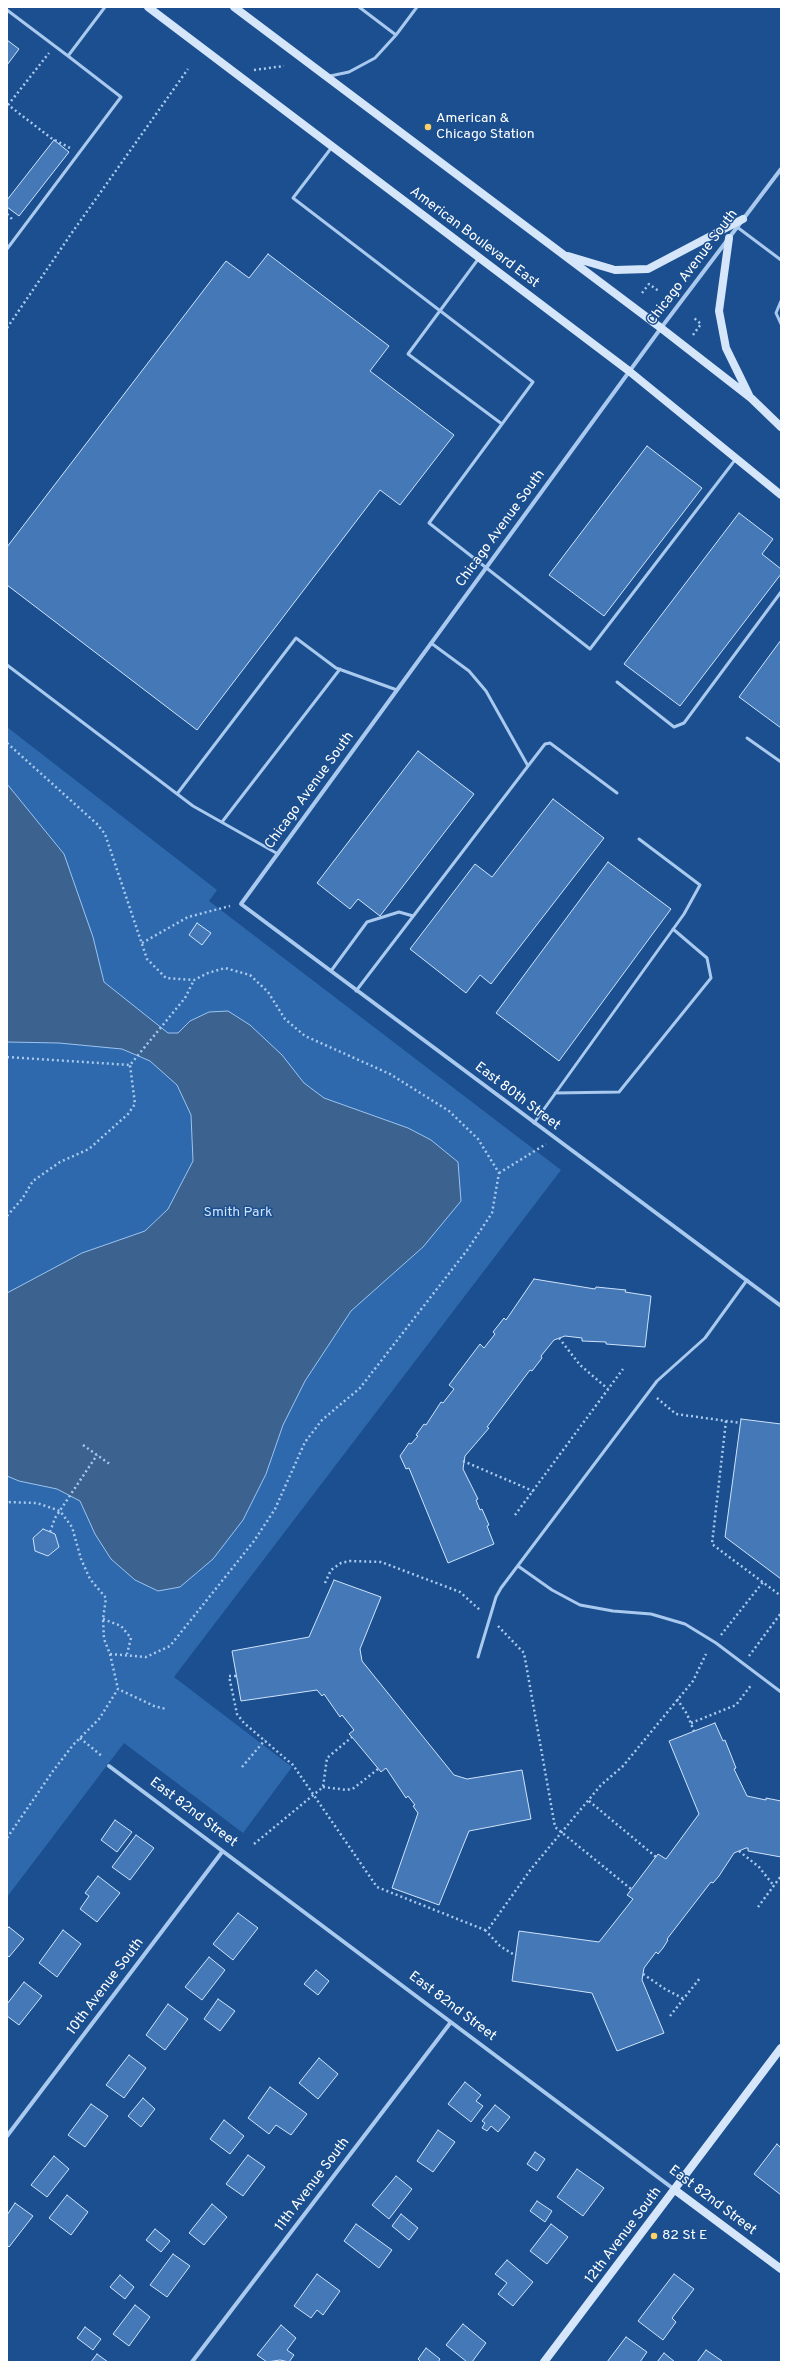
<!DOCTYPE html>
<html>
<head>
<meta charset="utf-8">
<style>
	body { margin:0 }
	#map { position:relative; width:788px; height:2369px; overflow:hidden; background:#1b4f8f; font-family:Overpass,sans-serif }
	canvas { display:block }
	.frame { position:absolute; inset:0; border:8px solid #fff; pointer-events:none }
</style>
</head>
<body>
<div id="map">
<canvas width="788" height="2369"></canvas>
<div class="frame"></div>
</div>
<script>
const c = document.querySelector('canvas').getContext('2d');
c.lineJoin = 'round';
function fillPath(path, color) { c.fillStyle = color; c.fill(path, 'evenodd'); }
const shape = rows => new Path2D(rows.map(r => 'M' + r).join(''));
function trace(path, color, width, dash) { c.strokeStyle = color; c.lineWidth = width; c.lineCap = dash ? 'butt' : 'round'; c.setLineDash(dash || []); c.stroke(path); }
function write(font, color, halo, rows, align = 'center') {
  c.font = font + ' Overpass,sans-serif'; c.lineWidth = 3; c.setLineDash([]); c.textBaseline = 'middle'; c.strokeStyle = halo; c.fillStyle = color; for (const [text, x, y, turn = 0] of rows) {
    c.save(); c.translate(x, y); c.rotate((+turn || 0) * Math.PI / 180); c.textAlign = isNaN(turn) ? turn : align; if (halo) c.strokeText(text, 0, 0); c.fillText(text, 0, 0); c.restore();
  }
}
fillPath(shape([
	[7,727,217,890,209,901,561,1170,174,1677,292,1767,243,1833,124,1743,7,1897]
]), '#2e69ad');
const water = shape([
	[7,784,64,854,93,937,104,982,168,1033,178,1033,190,1021,209,1012,228,1011,250,1025,282,1055,304,1083,324,1098,408,1128,431,1140,458,1162,461,1201,423,1247,351,1311,305,1381,283,1425,266,1474,243,1520,213,1559,180,1587,158,1591,135,1580,111,1559,95,1534,80,1501,57,1489,19,1481,7,1476,7,1293,82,1253,145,1231,168,1209,193,1161,191,1115,177,1085,150,1061,122,1049,59,1043,7,1042,7,784]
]);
fillPath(water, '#3c6290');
trace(water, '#9cc4f0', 1);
const building = shape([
	[7,40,19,49,7,65,7,40],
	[54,140,69,152,19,216,7,207,7,200,54,140],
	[268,254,389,346,370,371,454,435,400,505,380,490,197,730,7,585,7,547,226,261,249,278,268,254],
	[647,446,702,488,604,616,549,575,647,446],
	[739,513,773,539,762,554,781,569,781,574,680,706,624,664,739,513],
	[781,640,781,728,739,697,781,640],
	[418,751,474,794,380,916,358,899,350,909,317,883,418,751],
	[553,799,604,838,491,984,480,975,466,993,410,949,475,864,492,877,553,799],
	[608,862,671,909,559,1061,496,1013,608,862],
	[197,923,211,933,202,945,189,935,197,923],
	[534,1279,595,1289,596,1287,626,1290,625,1292,651,1296,645,1347,606,1344,606,1342,582,1341,582,1338,565,1336,554,1340,541,1356,542,1358,532,1371,530,1370,487,1427,489,1428,465,1456,463,1469,478,1499,476,1500,480,1510,482,1509,489,1525,487,1526,494,1544,448,1563,409,1468,406,1469,400,1456,409,1443,411,1444,418,1436,416,1435,424,1424,426,1425,441,1402,443,1403,454,1389,449,1385,480,1344,484,1348,495,1334,493,1332,504,1318,506,1320,534,1279],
	[741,1419,781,1424,781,1579,725,1537,741,1419],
	[43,1529,55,1534,59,1547,48,1556,35,1551,33,1538,43,1529],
	[334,1580,381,1597,360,1649,362,1661,454,1775,467,1779,522,1770,531,1819,469,1831,439,1905,392,1888,418,1813,413,1806,415,1805,408,1796,406,1798,386,1768,381,1772,352,1737,349,1734,354,1730,342,1715,340,1717,324,1694,322,1696,317,1690,241,1701,232,1651,309,1637,334,1580],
	[715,1723,723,1741,725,1740,736,1768,734,1769,747,1796,766,1800,766,1798,781,1801,781,1857,748,1851,748,1848,746,1848,734,1853,719,1876,713,1883,711,1882,667,1939,668,1940,663,1948,658,1954,656,1952,644,1968,642,1980,664,2033,617,2051,592,1993,512,1981,519,1931,599,1942,633,1899,627,1895,658,1854,666,1859,699,1814,669,1741,715,1723],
	[115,1820,132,1832,117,1852,101,1840,115,1820],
	[136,1835,154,1848,130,1880,112,1867,136,1835],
	[98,1876,120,1893,97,1922,80,1909,89,1896,85,1893,98,1876],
	[238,1913,258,1928,233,1960,213,1944,238,1913],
	[9,1927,24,1939,9,1957,7,1955,7,1929,9,1927],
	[63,1930,81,1944,57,1977,39,1963,63,1930],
	[209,1957,225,1970,202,2000,185,1987,209,1957],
	[316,1970,329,1981,318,1995,304,1984,316,1970],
	[24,1982,42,1996,19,2025,7,2016,7,2004,24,1982],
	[218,1999,235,2011,220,2031,204,2019,218,1999],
	[168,2004,188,2019,165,2050,146,2035,168,2004],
	[129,2055,146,2068,124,2098,106,2085,129,2055],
	[319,2058,338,2074,318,2099,299,2083,319,2058],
	[465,2082,481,2095,476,2101,483,2106,471,2122,448,2104,465,2082],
	[270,2087,307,2114,291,2135,276,2125,269,2134,248,2118,270,2087],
	[143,2098,155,2109,141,2127,128,2116,143,2098],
	[91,2104,108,2116,85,2147,68,2135,91,2104],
	[495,2105,510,2117,498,2132,491,2126,487,2131,482,2128,485,2123,482,2121,495,2105],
	[224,2120,244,2136,230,2154,210,2139,224,2120],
	[438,2130,455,2142,433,2172,417,2161,438,2130],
	[777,2144,781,2148,781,2195,754,2174,777,2144],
	[535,2152,545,2159,537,2171,527,2164,535,2152],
	[248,2155,265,2167,243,2196,226,2184,248,2155],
	[54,2156,69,2169,47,2197,31,2185,54,2156],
	[577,2169,604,2188,583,2216,557,2197,577,2169],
	[396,2176,412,2189,389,2219,372,2205,396,2176],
	[67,2195,88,2212,71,2235,49,2218,67,2195],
	[537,2201,552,2211,545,2222,530,2211,537,2201],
	[15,2203,33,2216,9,2247,7,2245,7,2215,15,2203],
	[212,2204,227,2217,204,2245,189,2233,212,2204],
	[401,2214,418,2228,409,2240,392,2226,401,2214],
	[356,2224,392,2250,379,2268,344,2241,356,2224],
	[551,2224,568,2237,547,2264,530,2251,551,2224],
	[155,2229,170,2241,161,2252,146,2240,155,2229],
	[173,2254,190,2266,167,2297,150,2285,173,2254],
	[507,2260,533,2282,513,2306,498,2294,507,2283,495,2274,507,2260],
	[317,2274,340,2291,323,2315,317,2310,311,2318,294,2306,317,2274],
	[674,2274,694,2289,672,2318,676,2322,663,2340,638,2321,674,2274],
	[120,2275,134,2287,125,2299,110,2287,120,2275],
	[135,2305,150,2317,129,2346,113,2334,135,2305],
	[463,2324,486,2343,472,2362,467,2362,446,2345,463,2324],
	[281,2325,296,2338,287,2350,294,2355,289,2362,280,2360,267,2362,257,2355,281,2325],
	[85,2327,101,2339,93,2350,77,2338,85,2327],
	[626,2337,647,2352,640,2362,607,2362,626,2337],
	[426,2348,440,2359,438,2362,421,2362,418,2359,426,2348],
	[706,2350,722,2361,722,2362,697,2362,706,2350],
	[664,2353,675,2362,657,2362,664,2353],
	[97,2354,108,2362,91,2362,97,2354]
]);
fillPath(building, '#4478b7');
trace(building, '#cfe3fa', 1);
trace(shape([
	[254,70,284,66],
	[7,104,51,138,70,148],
	[8,105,49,53],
	[7,214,14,221],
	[642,293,649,284,660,292],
	[7,328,71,234,188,69],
	[693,335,701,324,694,318],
	[7,743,97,824,105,834,147,959,166,978,194,980,208,973,225,968,250,975,268,992,285,1019,305,1036,390,1074,449,1111,478,1139,499,1173,492,1213,468,1249,360,1388,322,1420,305,1442,275,1509,254,1541,170,1646,146,1657,110,1654,104,1639,103,1619,106,1598,90,1579,81,1559,72,1527,60,1511,37,1503,7,1502],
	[142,943,188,917,230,906],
	[7,1057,130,1065,185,998,194,980],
	[499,1173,546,1144],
	[7,1216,22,1199,33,1181,60,1162,89,1149,128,1114,135,1104,130,1065],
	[559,1338,580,1365,608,1389],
	[657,1398,676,1414,741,1423],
	[726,1421,712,1544,781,1596],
	[83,1445,111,1465],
	[463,1461,533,1491],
	[515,1515,623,1369],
	[50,1532,55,1518,97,1455],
	[325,1583,331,1570,341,1563,350,1561,381,1562,460,1592,481,1611],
	[103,1619,121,1626,131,1638,127,1654],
	[498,1626,524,1653,555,1827,631,1889],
	[721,1635,763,1582],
	[110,1654,118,1689],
	[749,1656,781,1613],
	[236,1676,229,1676,237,1714,244,1723,293,1765,377,1887,485,1930,489,1928,531,1869,601,1785,623,1766,693,1681,706,1654],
	[677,1699,687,1714,694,1731],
	[691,1723,736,1705,752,1684],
	[80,1738,103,1757],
	[242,1767,265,1740],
	[323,1787,347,1790,354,1788,378,1769],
	[589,1801,656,1857],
	[7,1838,53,1771,73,1745,99,1719,118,1689,154,1706,166,1709],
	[254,1844,323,1787,327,1758,352,1737],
	[739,1851,759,1867,774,1886],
	[758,1907,781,1876],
	[485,1930,500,1946,516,1956],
	[643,1974,665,1989,684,1999],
	[670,2016,700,1978]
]), '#a9c9ee', 2.5, [2, 3]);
trace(shape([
	[359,7,396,35,417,7],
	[7,10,68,56],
	[330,76,349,72,375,58,396,35],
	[332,147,293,198,533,382,429,523,590,649,735,460],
	[737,227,781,260],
	[7,249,121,97,68,56,105,7],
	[479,258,408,354,502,424],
	[781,301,776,313,781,324],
	[7,665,193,806,278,854],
	[617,682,674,727,684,723,781,592],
	[747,738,781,762],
	[528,766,545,744,550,743,617,793],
	[177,794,296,638,336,668,397,690],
	[222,822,340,669],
	[331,971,367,922,399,912,413,916],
	[356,991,528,766,486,691,469,671,431,643],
	[555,1093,619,1092,711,978,707,958,673,929],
	[534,1123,684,914,700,885,639,839],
	[518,1566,552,1590,580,1605,613,1611,651,1614,685,1624,716,1643,781,1692],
	[478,1657,496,1597,501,1588,657,1381,705,1338,747,1280]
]), '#a9c9ee', 3);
trace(shape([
	[781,169,661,328,241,904,781,1306],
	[109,1766,675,2190],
	[7,2136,222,1852],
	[192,2362,451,2022]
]), '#a9c9ee', 4);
trace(shape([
	[148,7,629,371,781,495],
	[234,7,661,328,751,398,781,427],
	[729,238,719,311,726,348,749,395],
	[568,256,615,270,648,269,743,219],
	[675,2190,781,2269],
	[544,2362,781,2048]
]), '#d6e6fa', 8);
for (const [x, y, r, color] of [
	[428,127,4,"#ffd166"],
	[654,2236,4,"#ffd166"]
]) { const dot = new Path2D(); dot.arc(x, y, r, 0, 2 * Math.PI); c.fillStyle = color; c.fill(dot); trace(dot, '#1b4f8f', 1.5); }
write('14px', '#fff', '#1b4f8f', [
	["American &",436,119],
	["Chicago Station",436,135],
	["82 St E",662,2236]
], 'left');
write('14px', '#fff', '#1b4f8f', [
	["American Boulevard East",474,238,37],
	["Chicago Avenue South",693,268,-53],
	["Chicago Avenue South",501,529,-54],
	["Chicago Avenue South",310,791,-54],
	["East 80th Street",517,1097,37],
	["East 82nd Street",193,1813,37],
	["10th Avenue South",106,1987,-53],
	["East 82nd Street",452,2007,37],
	["11th Avenue South",313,2185,-53],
	["East 82nd Street",712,2201,37],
	["12th Avenue South",624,2236,-53]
]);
write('14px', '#cfe3fa', '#1b4f8f', [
	["Smith Park",238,1213]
]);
</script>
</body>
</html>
